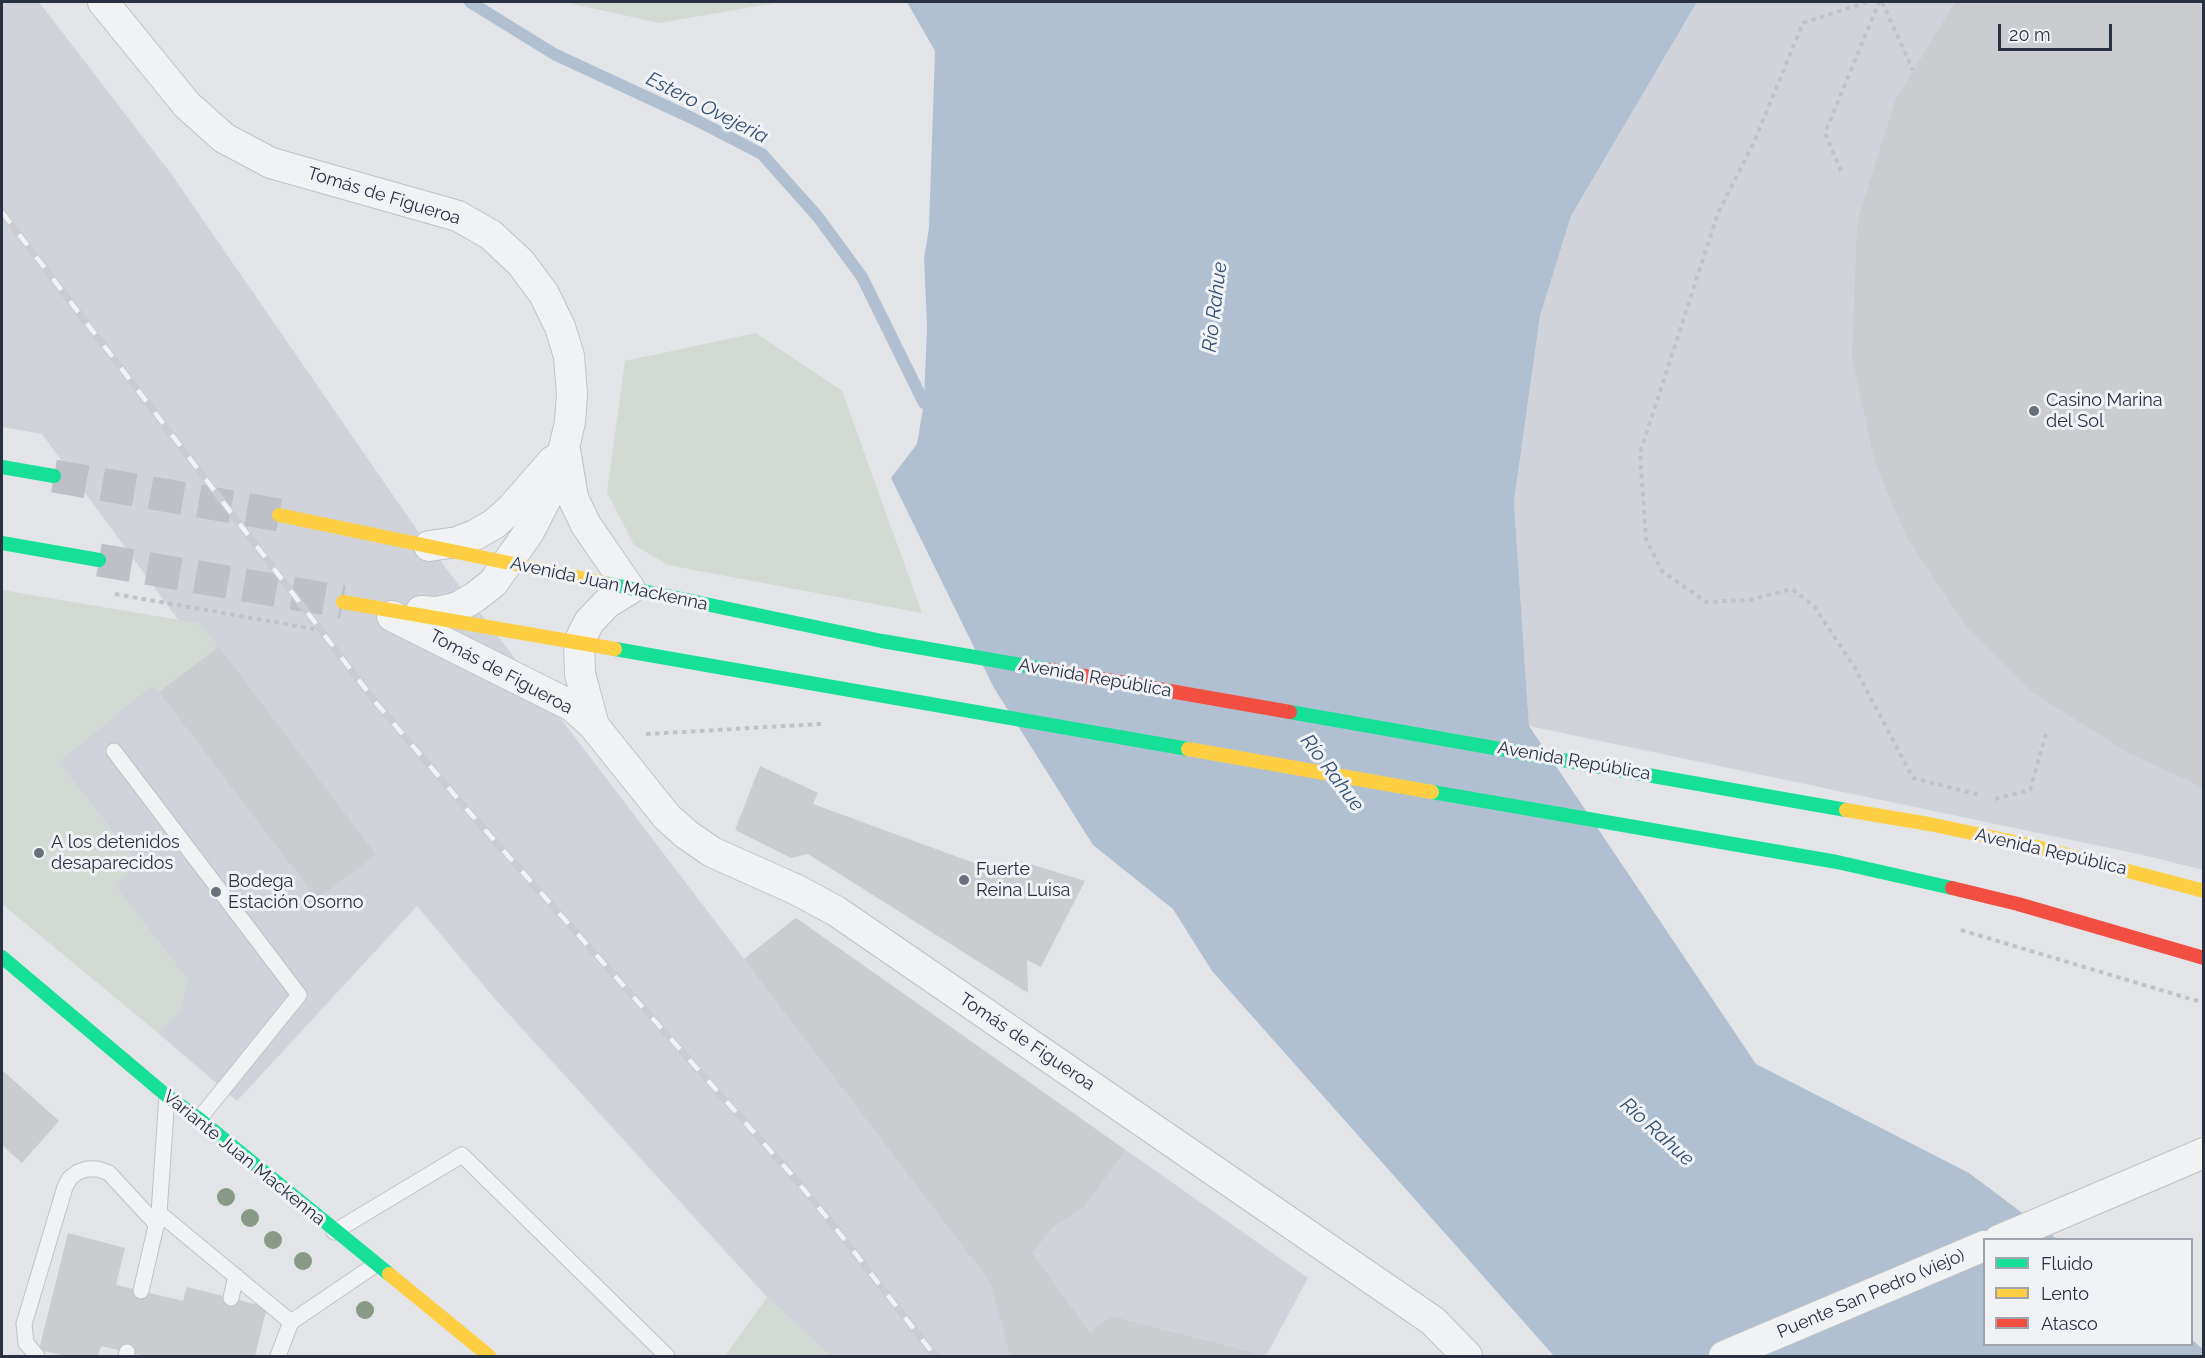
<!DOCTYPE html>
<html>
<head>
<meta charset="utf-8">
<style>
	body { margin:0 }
	#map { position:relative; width:2205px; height:1358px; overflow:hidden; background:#e2e4e7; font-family:Raleway,sans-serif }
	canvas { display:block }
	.frame { position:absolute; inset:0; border:3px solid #293140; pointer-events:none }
	.legend { position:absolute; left:1983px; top:1238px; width:210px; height:108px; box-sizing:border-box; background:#f0f2f6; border:2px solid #a0a5ad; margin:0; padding:8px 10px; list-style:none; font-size:18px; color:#293140 }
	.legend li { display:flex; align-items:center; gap:12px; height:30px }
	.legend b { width:30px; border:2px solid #a0a5ad }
	.scale { position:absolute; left:1998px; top:24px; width:114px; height:27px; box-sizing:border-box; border:3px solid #293140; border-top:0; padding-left:8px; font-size:18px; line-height:21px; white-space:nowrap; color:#293140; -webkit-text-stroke:4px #f0f2f6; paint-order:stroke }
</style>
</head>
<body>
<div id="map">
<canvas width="2205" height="1358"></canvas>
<div class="frame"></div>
<ul class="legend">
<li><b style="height:8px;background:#16e098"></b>Fluido</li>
<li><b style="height:8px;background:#ffcf43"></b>Lento</li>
<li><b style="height:8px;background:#f24e42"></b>Atasco</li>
</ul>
<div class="scale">20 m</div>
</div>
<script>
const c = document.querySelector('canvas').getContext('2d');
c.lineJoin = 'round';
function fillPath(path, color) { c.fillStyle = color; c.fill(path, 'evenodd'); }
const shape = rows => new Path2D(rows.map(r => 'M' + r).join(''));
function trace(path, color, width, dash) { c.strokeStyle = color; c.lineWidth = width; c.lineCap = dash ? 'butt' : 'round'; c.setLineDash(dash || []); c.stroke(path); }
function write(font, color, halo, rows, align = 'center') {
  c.font = font + ' Raleway,sans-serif'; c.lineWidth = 6; c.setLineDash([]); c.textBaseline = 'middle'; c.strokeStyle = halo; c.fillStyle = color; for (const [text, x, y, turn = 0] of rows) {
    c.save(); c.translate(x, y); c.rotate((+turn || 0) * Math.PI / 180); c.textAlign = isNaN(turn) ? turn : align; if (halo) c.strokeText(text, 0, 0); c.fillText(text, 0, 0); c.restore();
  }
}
fillPath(shape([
	[2,2,39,2,172,175,417,530,744,959,796,918,1308,1278,1266,1356,830,1356,767,1297,495,999,417,906,237,1101,158,1033,180,1011,188,981,114,884,139,866,58,762,153,684,160,692,198,623,179,621,42,434,2,427],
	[1697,2,2203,2,2203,870,2143,855,1529,726,1514,502,1540,316,1571,216]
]), '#d0d4da');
fillPath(shape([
	[564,2,781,2,659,23],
	[756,333,842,391,922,613,668,565,634,545,607,492,625,361],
	[2,590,198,623,219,647,159,692,153,684,58,762,139,867,114,884,188,981,180,1011,158,1033,2,904],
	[767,1297,830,1356,725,1356]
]), '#d3dad3');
fillPath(shape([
	[907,2,1697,2,1571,216,1540,316,1514,502,1529,726,1756,1064,1969,1173,2057,1239,1984,1240,1984,1344,2192,1344,2192,1340,2203,1349,2203,1356,1554,1356,1212,971,1173,909,1093,845,994,688,891,478,917,444,924,403,927,326,924,259,929,228,935,51]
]), '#b1c0d1');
trace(shape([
	[470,2,554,54,694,119,762,154,818,217,862,277,924,403]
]), '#b1c0d1', 12);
fillPath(shape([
	[1955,2,2204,2,2204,788,2128,753,2032,692,1966,626,1906,536,1875,463,1852,358,1857,222,1895,101],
	[219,647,376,855,317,899,159,692],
	[760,766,818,793,813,804,1015,878,1017,860,1085,881,1041,967,1027,960,1028,993,808,854,791,858,735,830],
	[796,918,1125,1150,1084,1207,1052,1228,1032,1253,1090,1333,1111,1316,1265,1356,1010,1356,991,1283,744,959],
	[2,1070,59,1121,22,1163,2,1145],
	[68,1233,125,1248,116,1285,183,1301,187,1287,267,1307,255,1356,144,1356,101,1346,98,1356,66,1356,39,1350]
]), '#cacccf');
trace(shape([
	[54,476,279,515],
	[99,560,343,602]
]), '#bdc0c6', 33, [33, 16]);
const lane = shape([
	[114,751,299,995,199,1119],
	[159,1213,291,1322],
	[334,1232,462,1155,667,1356],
	[141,1291,159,1213,167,1096],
	[231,1298,236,1276],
	[37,1356,26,1343,24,1324,65,1187,70,1178,78,1172,87,1169,98,1169,109,1173,157,1225],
	[126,1356,127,1352],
	[278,1356,291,1322,375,1265]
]);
const street = shape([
	[103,2,187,105,224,138,271,163,458,216,491,235,521,263,544,294,560,327,569,356,572,394,570,422,564,448,548,495,529,532,493,583,475,597,458,607,437,612,421,611],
	[565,450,573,498,586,525,630,589,607,603,589,622,579,642,580,674,594,726],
	[429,546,457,542,475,535,494,524,511,509,553,461],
	[392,616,572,706,594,726,667,817,686,834,712,852,797,890,836,911,1433,1321,1467,1356],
	[1999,1240,2204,1153],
	[1724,1356,1984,1246]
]);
trace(lane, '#c0c2c5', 17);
trace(street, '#c0c2c5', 32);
trace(shape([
	[1867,2,1803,23,1754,142,1718,213,1640,453,1646,539,1662,571,1706,602,1749,600,1792,589,1814,606,1855,668,1913,778,1979,795],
	[1882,2,1913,70],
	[1841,171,1825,133,1879,2],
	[115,594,320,630],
	[646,734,821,724],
	[1995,799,2030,790,2047,730],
	[1961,930,2204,1003]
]), '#c1c2c7', 4, [4.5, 4.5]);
trace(lane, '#f1f2f4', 15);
trace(street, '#f1f2f4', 30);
trace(shape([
	[2,467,54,476],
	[2,543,99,560],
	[605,583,882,641,1050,670],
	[615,649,1188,749],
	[1290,712,1846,810],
	[1432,792,1837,862,1952,888],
	[2,957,167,1096,199,1119,389,1274]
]), '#16e098', 14);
trace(shape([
	[279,515,605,583],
	[343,602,615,649],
	[1188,749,1432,792],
	[1846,810,1929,824,2029,845,2204,891],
	[389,1274,489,1356]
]), '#ffcf43', 14);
trace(shape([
	[1050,670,1290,712],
	[1952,888,2018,904,2204,958]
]), '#f24e42', 14);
const rail = shape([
	[2,212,377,704,470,813,791,1174,834,1226,935,1356]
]);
trace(rail, '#cbcccf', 7);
trace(rail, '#f0f2f6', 4.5, [14]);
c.fillStyle = '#889986';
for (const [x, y] of [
	[226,1197],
	[250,1218],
	[273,1240],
	[303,1261],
	[365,1310]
]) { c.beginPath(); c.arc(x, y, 9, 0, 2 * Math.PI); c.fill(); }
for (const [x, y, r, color] of [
	[2034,411,6,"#6a707a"],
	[39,853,6,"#6a707a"],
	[964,880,6,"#6a707a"],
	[216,892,6,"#6a707a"]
]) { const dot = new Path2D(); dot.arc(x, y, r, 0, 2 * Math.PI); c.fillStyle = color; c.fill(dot); trace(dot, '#f0f2f6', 2); }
write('18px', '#293140', '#f0f2f6', [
	["Tomás de Figueroa",384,196,17],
	["Avenida Juan Mackenna",609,584,12],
	["Tomás de Figueroa",501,672,28],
	["Avenida República",1095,678,10],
	["Avenida República",1574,761,10],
	["Avenida República",2051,852,13],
	["Tomás de Figueroa",1027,1042,34],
	["Variante Juan Mackenna",244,1158,39],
	["Puente San Pedro (viejo)",1871,1294,-23]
]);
write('18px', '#293140', '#f0f2f6', [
	["Casino Marina",2046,401],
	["del Sol",2046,422],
	["A los detenidos",51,843],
	["desaparecidos",51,864],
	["Fuerte",976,870],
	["Reina Luisa",976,891],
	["Bodega",228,882],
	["Estación Osorno",228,903]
], 'left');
write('italic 20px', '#355072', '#f0f2f6', [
	["Estero Ovejeria",707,108,27],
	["Río Rahue",1215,307,-83],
	["Río Rahue",1332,773,53],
	["Río Rahue",1657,1132,42]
]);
</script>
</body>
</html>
